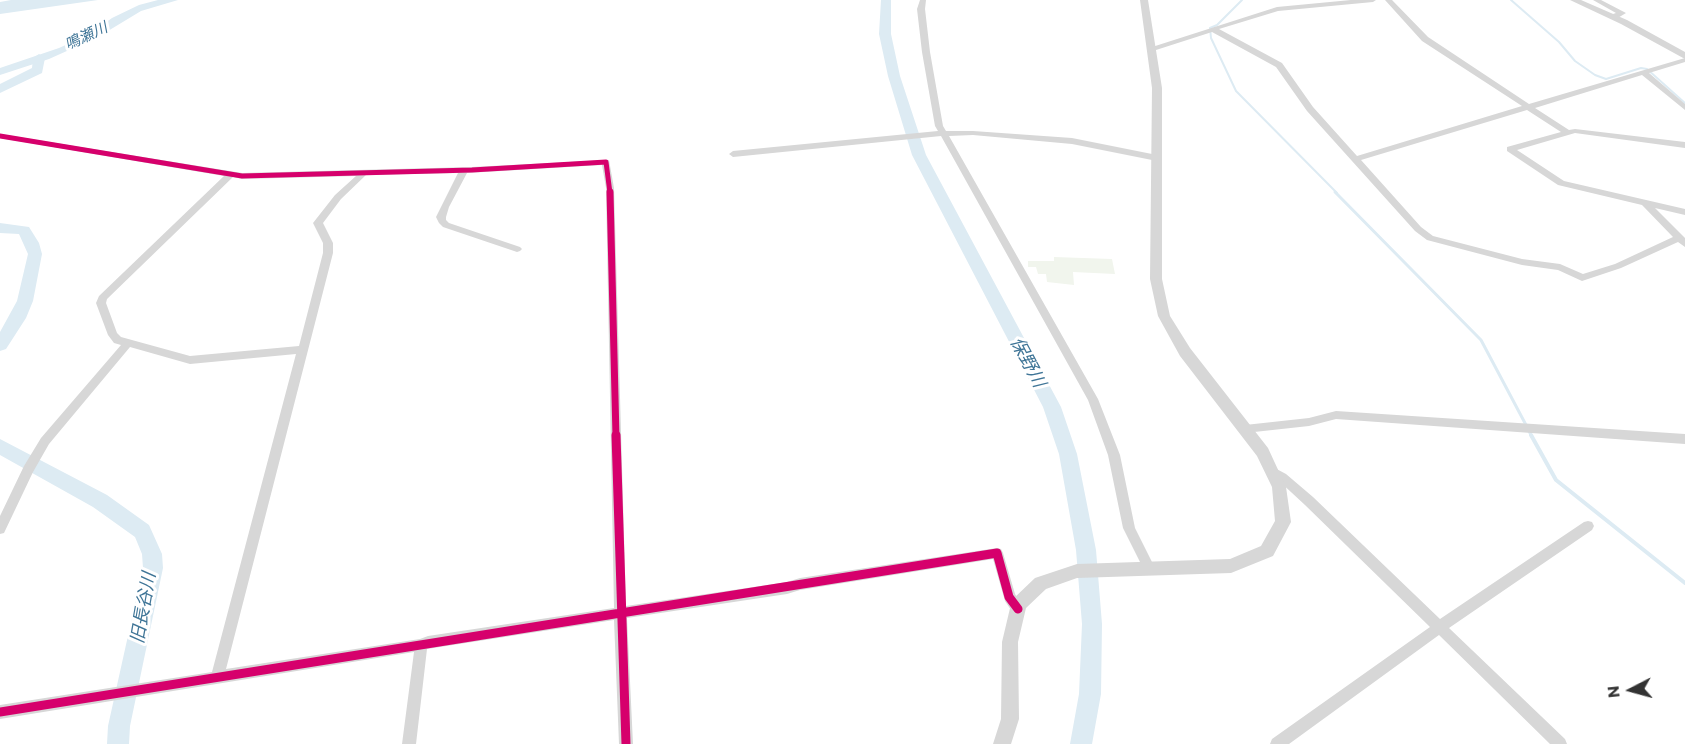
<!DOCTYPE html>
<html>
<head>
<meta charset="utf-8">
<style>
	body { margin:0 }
	#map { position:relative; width:1685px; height:744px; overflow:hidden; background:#fff; font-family:Commissioner,sans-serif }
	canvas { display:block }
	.north { position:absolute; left:1601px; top:660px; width:60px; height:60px; -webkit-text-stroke:4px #fff; paint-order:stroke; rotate:264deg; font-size:16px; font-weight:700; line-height:24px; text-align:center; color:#333 }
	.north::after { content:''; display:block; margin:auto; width:21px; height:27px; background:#333; clip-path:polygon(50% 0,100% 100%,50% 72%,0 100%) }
</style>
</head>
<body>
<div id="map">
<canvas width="1685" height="744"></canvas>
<div class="north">N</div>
</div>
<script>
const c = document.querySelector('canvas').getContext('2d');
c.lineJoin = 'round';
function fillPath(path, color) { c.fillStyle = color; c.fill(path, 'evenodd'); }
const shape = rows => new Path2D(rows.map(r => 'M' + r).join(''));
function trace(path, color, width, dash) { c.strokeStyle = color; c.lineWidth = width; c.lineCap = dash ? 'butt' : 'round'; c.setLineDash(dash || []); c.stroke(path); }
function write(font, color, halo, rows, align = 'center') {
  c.font = font + ' Commissioner,"Noto Sans JP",sans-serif'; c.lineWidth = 6; c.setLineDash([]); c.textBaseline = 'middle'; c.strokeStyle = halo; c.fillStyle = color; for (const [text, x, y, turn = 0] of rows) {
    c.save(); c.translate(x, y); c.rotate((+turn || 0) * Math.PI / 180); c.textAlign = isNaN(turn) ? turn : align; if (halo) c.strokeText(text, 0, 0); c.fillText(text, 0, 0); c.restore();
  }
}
fillPath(shape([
	[1054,257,1112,259,1115,274,1073,272,1074,285,1047,282,1046,274,1038,274,1036,267,1028,267,1028,261,1054,261]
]), '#f1f5ed');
fillPath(shape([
	[11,0,98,0,0,14,0,2],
	[158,0,178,0,141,11,98,37,49,59,0,75,0,68,59,48,90,34,112,18,139,5]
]), '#ddebf3');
trace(shape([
	[1242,0,1217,25,1210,28,1211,38,1236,91,1337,193],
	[1511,0,1559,42,1575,61,1595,75,1606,79,1641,68,1647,69,1685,103]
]), '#ddebf3', 2);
trace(shape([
	[1335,192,1481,340,1526,425],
	[1529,431,1532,437]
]), '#ddebf3', 3);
trace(shape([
	[1531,435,1556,480,1685,583]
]), '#ddebf3', 4);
fillPath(shape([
	[881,0,891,0,891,34,900,76,926,155,1061,407,1077,454,1096,550,1102,624,1101,694,1092,744,1070,744,1079,694,1082,624,1076,550,1059,454,1043,407,912,155,888,76,879,34,881,0],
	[39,54,45,58,42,73,0,93,0,84,32,68,33,58,39,54],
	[0,223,29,227,39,243,42,254,33,301,26,318,6,349,0,351,0,332,17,301,28,254,19,234,0,233,0,223],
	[0,439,107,495,149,525,162,554,163,568,130,726,129,744,107,744,108,726,143,568,142,554,135,537,93,507,0,455,0,439]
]), '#ddebf3');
fillPath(shape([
	[920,0,926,0,925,9,930,52,943,126,946,131,973,131,1072,138,1157,155,1161,158,1157,161,1072,144,973,135,949,136,1098,399,1120,455,1135,528,1155,568,1153,572,1149,574,1145,572,1123,528,1108,455,1088,400,941,136,733,157,729,154,733,151,938,131,935,126,922,52,917,9,920,0],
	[1351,0,1376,0,1373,2,1278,11,1219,29,1282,63,1313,107,1357,156,1522,106,1422,41,1385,0,1392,0,1428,37,1529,104,1685,58,1685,62,1649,73,1685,104,1685,110,1642,75,1535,108,1569,130,1575,129,1685,142,1685,148,1575,133,1517,150,1564,181,1685,209,1685,215,1655,208,1685,238,1685,247,1678,242,1621,268,1582,281,1558,270,1522,265,1427,240,1415,231,1307,111,1276,67,1212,32,1156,50,1149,48,1277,7,1351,0],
	[1527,110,1561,132,1507,147,1507,151,1558,185,1642,205,1673,237,1615,264,1583,274,1560,264,1522,259,1433,236,1421,227,1361,160,1527,110],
	[1593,0,1601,0,1626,13,1616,19,1610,19,1610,15,1616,13,1593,0],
	[0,134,242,173,472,167,609,160,614,188,626,606,787,582,800,578,997,548,1001,549,1003,553,1015,594,1024,609,1023,613,1018,615,1013,613,1005,601,993,559,800,590,787,594,627,618,633,744,619,744,614,620,427,649,416,744,402,744,414,652,0,719,0,705,212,672,296,354,190,364,130,347,49,444,33,472,4,533,0,534,0,516,24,466,41,438,121,345,114,343,108,335,96,303,99,296,224,176,0,138,0,134],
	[602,165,606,188,614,608,428,636,420,639,226,669,333,253,333,243,323,223,341,199,366,175,458,173,436,217,439,223,443,227,517,252,520,251,522,249,520,247,449,223,446,220,446,217,449,207,467,173,602,165],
	[356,176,335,195,313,223,323,243,323,253,299,346,190,356,121,337,117,333,106,303,107,299,233,177,242,179,356,176],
	[1336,411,1685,434,1685,444,1336,419,1309,426,1245,433,1241,432,1239,429,1241,426,1245,425,1309,418,1336,411],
	[1271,466,1286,474,1313,497,1440,619,1584,522,1588,521,1592,522,1594,526,1592,530,1449,628,1565,739,1567,744,1550,744,1439,635,1289,744,1270,744,1272,739,1430,627,1305,505,1278,480,1267,474,1265,471,1267,468,1271,466]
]), '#d7d7d7');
fillPath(shape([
	[1140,0,1148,0,1162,88,1162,279,1170,316,1190,348,1268,448,1286,487,1291,522,1273,556,1231,573,1077,578,1046,589,1026,608,1018,642,1019,719,1011,744,993,744,1001,719,1002,642,1011,604,1013,599,1035,578,1077,564,1230,559,1261,546,1275,521,1272,487,1257,456,1180,356,1158,316,1150,279,1152,88,1140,0],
	[1570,0,1581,0,1627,20,1685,52,1685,59,1621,24,1570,0]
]), '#d7d7d7');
trace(shape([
	[0,136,242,176,472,170,606,162,610,193]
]), '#d6006c', 5);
trace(shape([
	[610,192,616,437]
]), '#d6006c', 7);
trace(shape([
	[616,435,626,744],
	[0,712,997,553,1009,597,1018,609]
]), '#d6006c', 9);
write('italic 15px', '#3f7597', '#fff', [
	["鳴瀬川",86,36,-25]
]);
write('italic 18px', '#3f7597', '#fff', [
	["保野川",1028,362,62],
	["旧長谷川",143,608,-80]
]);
</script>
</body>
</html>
